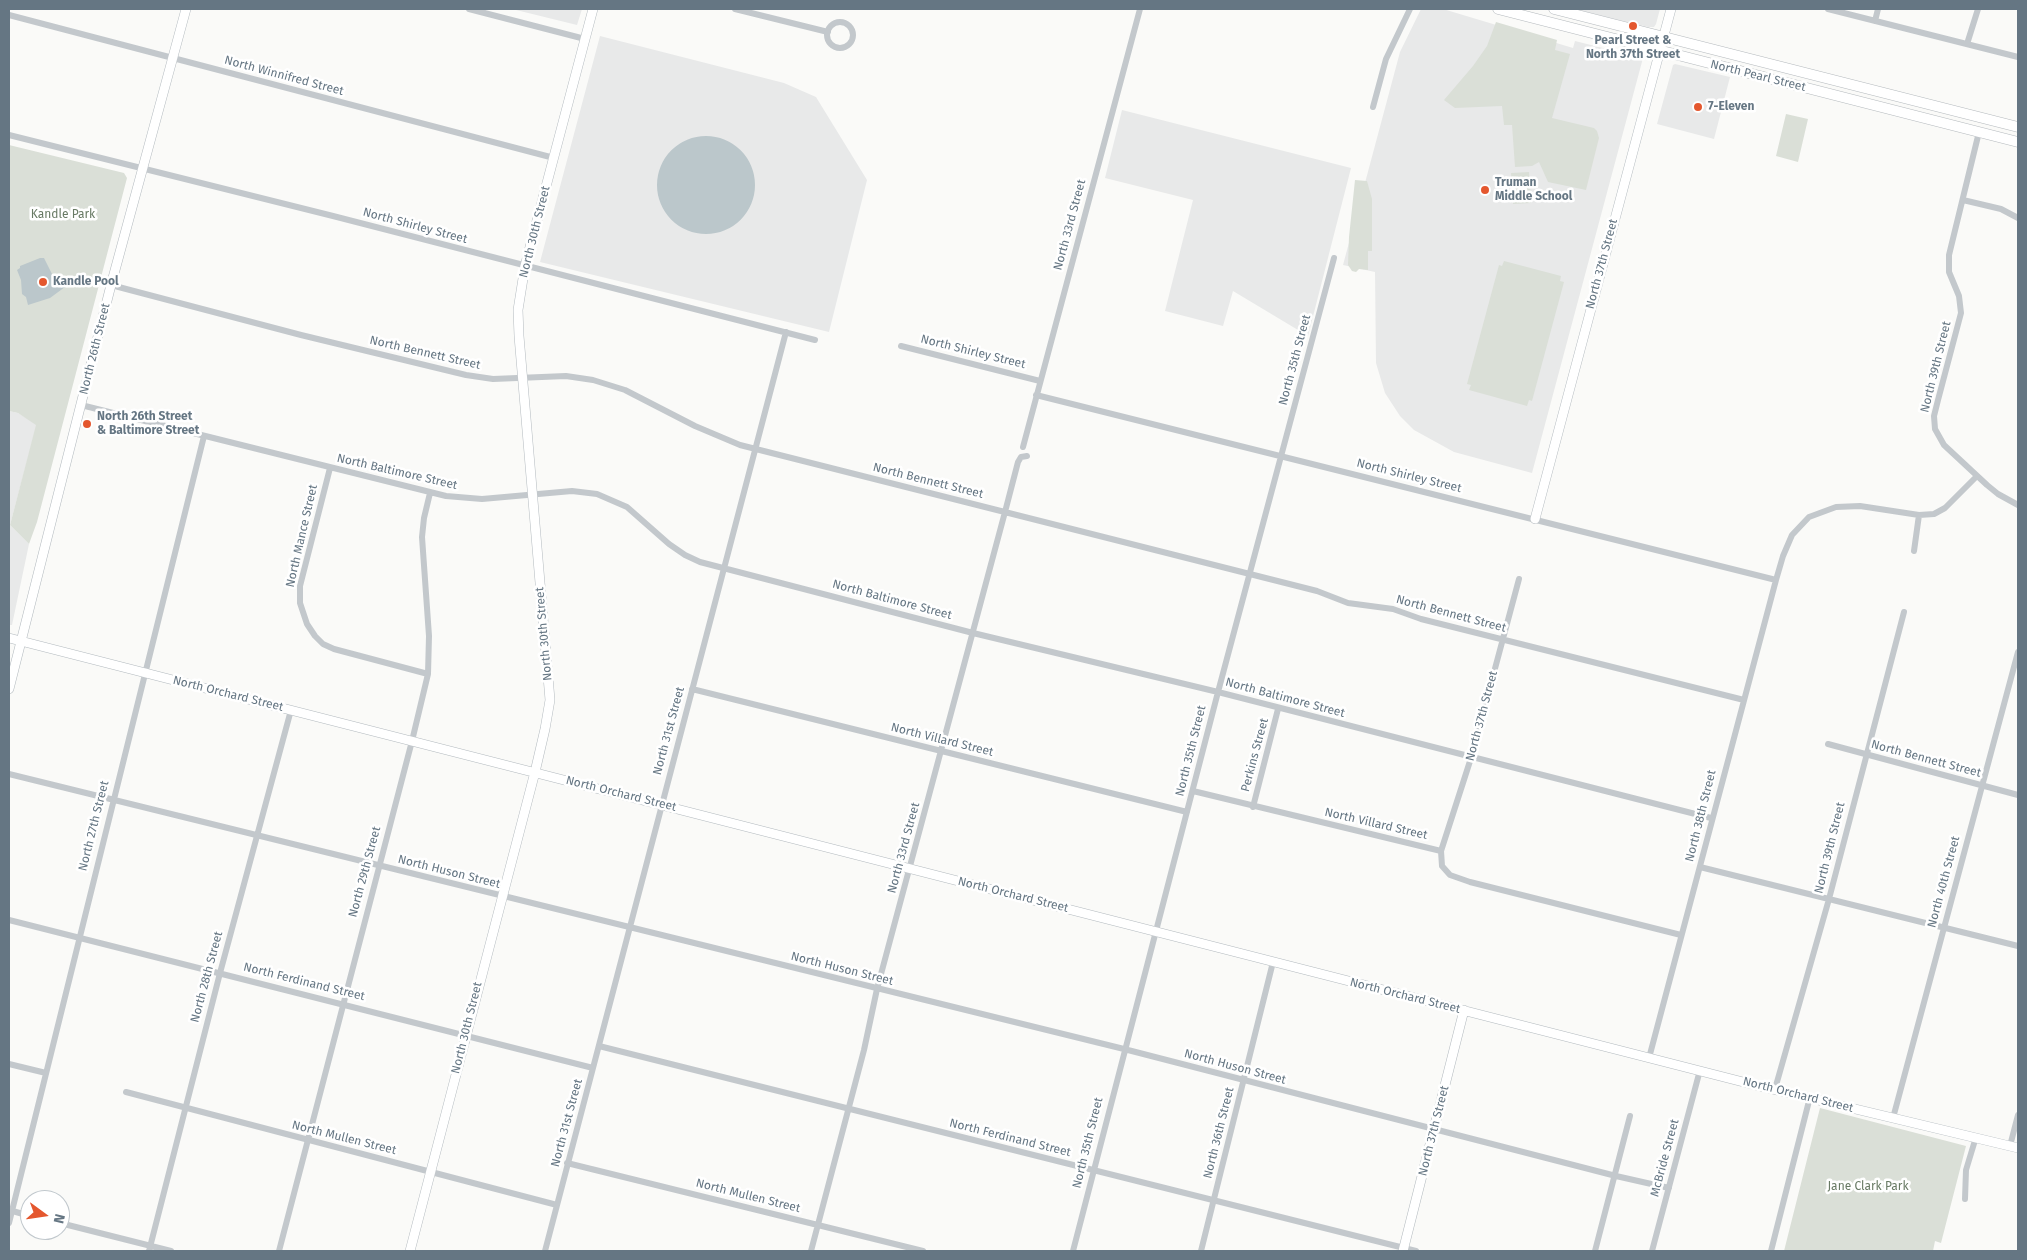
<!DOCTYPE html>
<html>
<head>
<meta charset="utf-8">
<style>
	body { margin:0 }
	#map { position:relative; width:2027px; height:1260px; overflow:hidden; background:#fafaf8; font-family:"Fira Sans",sans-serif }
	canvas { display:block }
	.frame { position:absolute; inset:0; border:10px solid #657683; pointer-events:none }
	.north { position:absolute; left:20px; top:1190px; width:50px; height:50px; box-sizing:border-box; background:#fff; border:1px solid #c1c8cd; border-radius:50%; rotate:104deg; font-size:14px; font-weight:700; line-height:20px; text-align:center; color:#657683 }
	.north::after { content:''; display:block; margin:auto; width:18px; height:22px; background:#e4572e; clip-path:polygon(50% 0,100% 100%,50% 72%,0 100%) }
</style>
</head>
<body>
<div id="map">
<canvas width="2027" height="1260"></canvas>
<div class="frame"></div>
<div class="north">N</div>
</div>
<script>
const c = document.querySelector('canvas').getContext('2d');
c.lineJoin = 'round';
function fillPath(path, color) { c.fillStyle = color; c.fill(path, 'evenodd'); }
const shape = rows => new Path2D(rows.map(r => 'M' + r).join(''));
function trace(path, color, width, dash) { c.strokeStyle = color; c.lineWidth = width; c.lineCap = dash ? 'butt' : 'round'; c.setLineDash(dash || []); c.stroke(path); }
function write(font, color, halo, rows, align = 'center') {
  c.font = font + ' "Fira Sans",sans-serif'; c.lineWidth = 5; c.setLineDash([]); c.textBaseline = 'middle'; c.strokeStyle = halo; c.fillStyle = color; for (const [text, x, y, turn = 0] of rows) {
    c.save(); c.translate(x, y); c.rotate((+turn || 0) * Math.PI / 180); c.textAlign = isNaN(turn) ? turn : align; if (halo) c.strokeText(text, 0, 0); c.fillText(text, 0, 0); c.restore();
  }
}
fillPath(shape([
	[512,9,582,9,577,25],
	[1421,9,1443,9,1573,48,1575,41,1643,58,1532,473,1454,452,1414,430,1400,416,1385,393,1376,363,1375,272,1343,265,1400,52],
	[1575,9,1660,9,1656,24,1654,27,1648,27],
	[600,36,784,83,816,97,867,180,829,332,540,262],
	[1675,64,1730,77,1714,139,1657,124,1673,65],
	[1122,110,1351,168,1308,336,1233,291,1223,326,1165,311,1193,200,1105,178],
	[9,411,18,413,37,424,10,525,29,544,12,625,9,625]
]), '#e8e9e9');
fillPath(shape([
	[1496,22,1557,40,1555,50,1570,54,1552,118,1594,128,1597,131,1599,138,1586,190,1548,182,1539,162,1532,166,1515,167,1512,125,1504,125,1502,106,1455,108,1444,100,1473,66,1487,46],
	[1786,114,1808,119,1798,162,1776,156],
	[9,145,124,173,127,178,37,522,29,544,10,525,36,425,18,413,9,411],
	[1529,172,1531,203,1513,204,1511,173],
	[1355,180,1367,181,1372,199,1372,251,1368,251,1368,270,1359,269,1356,272,1352,271,1348,265,1349,237],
	[1504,261,1561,276,1560,281,1564,282,1532,401,1529,400,1527,406,1469,390,1471,385,1467,384,1499,265,1502,266],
	[1820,1108,1966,1146,1941,1243,1935,1241,1933,1251,1784,1251]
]), '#dadfd7');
fillPath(shape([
	'657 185a49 49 0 1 1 98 0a49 49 0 1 1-98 0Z',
	[40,258,44,258,54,278,69,284,50,298,28,305,26,297,22,294,21,280,17,270,20,268,20,266]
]), '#bbc7cb');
const secondary = shape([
	[1535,519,1671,9],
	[9,638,1751,1084,2018,1148],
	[9,689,111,285,186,9],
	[410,1251,535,772,545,729,550,700,519,336,518,310,525,266,593,9],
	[1403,1251,1464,1010]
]);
const primary = shape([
	[1498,9,2018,142],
	[1554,9,2018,127]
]);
trace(secondary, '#b3babf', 10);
trace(primary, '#b5babe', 11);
trace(shape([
	[469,9,585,39],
	[735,9,828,32],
	[1828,9,2018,57],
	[9,15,554,158],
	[1875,21,1878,9],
	'827 35a13 13 0 1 1 26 0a13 13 0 1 1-26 0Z',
	[1967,44,1978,9],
	[1373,107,1386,59,1410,9],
	[1979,132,1949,255,1949,272,1959,296,1961,313,1938,400,1934,416,1935,429,1944,445,1987,485,1998,494,2018,505],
	[9,135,333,216,815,340],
	[1963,200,2001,209,2018,218],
	[111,285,301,335,466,375,493,379,566,376,593,380,625,390,695,426,740,445,1317,591,1348,603,1393,609,1421,619,1744,700],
	[901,346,1040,381],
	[1036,395,1776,580],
	[81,405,446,496,482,499,572,491,597,494,627,507,669,544,685,555,700,562,973,633,1218,692,1711,818],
	[1023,447,1140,9],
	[330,468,300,586,300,603,307,624,315,636,323,644,334,649,428,674],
	[1914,551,1919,515],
	[1519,579,1471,758,1441,851,1442,866,1450,875,1470,882,1681,935],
	[692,689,1187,812],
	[1828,744,2018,795],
	[9,774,1124,1049,1616,1176,1669,1188],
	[1193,791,1441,851],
	[1253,807,1278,709],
	[1700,867,2018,946],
	[9,920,593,1068],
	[599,1046,1416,1251],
	[1649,1058,1776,580,1783,556,1792,535,1809,517,1836,507,1860,506,1919,515,1934,514,1945,508,1977,476],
	[9,1064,46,1073],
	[1775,1089,1829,899,1904,612],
	[126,1092,557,1205],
	[1893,1118,2018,652],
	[2010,1146,2018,1115],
	[567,1163,923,1251],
	[1965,1199,1966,1170,1976,1137],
	[9,1210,30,1216],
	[9,1223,204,436],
	[60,1223,171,1251],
	[149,1251,220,973,291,710],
	[279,1251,412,741,428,674,429,636,422,537,424,518,430,493],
	[545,1251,786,332],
	[811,1251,864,1050,877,989,1005,512,1018,462,1021,457,1027,456],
	[1073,1251,1218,692,1334,258],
	[1201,1251,1273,962],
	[1595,1251,1630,1116],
	[1652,1251,1700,1070],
	[1771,1251,1810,1097]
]), '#c3c8cc', 6);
trace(secondary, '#fff', 9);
trace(primary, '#fff', 10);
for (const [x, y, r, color] of [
	[1633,26,5,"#e4572e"],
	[1698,107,5,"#e4572e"],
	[1485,190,5,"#e4572e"],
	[43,282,5,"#e4572e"],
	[87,424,5,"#e4572e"]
]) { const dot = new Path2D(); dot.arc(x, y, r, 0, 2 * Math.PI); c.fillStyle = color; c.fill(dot); trace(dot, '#fff', 2); }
write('bold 12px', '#657683', '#fff', [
	["Pearl Street &",1633,41,"center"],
	["North 37th Street",1633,55,"center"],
	["7-Eleven",1708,107],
	["Truman",1495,183],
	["Middle School",1495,197],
	["Kandle Pool",53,282],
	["North 26th Street",97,417],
	["& Baltimore Street",97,431]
], 'left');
write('12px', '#657683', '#fff', [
	["North Winnifred Street",284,76,15],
	["North Pearl Street",1758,76,14],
	["North 33rd Street",1070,225,-75],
	["North Shirley Street",415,226,15],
	["North 30th Street",535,232,-76],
	["North 37th Street",1602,264,-75],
	["North 26th Street",95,349,-76],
	["North Shirley Street",973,352,14],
	["North Bennett Street",425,353,13],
	["North 35th Street",1295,360,-75],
	["North 39th Street",1936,367,-76],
	["North Baltimore Street",397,472,13],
	["North Shirley Street",1409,476,14],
	["North Bennett Street",928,481,14],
	["North Mance Street",302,536,-77],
	["North Baltimore Street",892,600,15],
	["North Bennett Street",1451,614,15],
	["North 30th Street",544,634,-95],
	["North Orchard Street",228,694,14],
	["North Baltimore Street",1285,698,15],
	["North 37th Street",1482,716,-75],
	["North 31st Street",669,731,-75],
	["North Villard Street",942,740,14],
	["North 35th Street",1191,751,-76],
	["Perkins Street",1255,755,-75],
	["North Bennett Street",1926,759,15],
	["North Orchard Street",621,794,14],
	["North 38th Street",1701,816,-76],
	["North Villard Street",1376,824,13],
	["North 27th Street",94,826,-76],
	["North 33rd Street",904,848,-75],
	["North 39th Street",1830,848,-76],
	["North 29th Street",365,872,-75],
	["North Huson Street",449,872,14],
	["North 40th Street",1944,882,-75],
	["North Orchard Street",1013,895,14],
	["North Huson Street",842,969,14],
	["North 28th Street",207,977,-75],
	["North Ferdinand Street",304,982,14],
	["North Orchard Street",1405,996,14],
	["North 30th Street",467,1028,-76],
	["North Huson Street",1235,1067,15],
	["North Orchard Street",1798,1095,14],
	["North 31st Street",567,1123,-75],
	["North 37th Street",1434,1131,-76],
	["North 36th Street",1219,1133,-76],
	["North Mullen Street",344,1138,14],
	["North Ferdinand Street",1010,1138,14],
	["North 35th Street",1088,1143,-76],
	["McBride Street",1665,1158,-75],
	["North Mullen Street",748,1196,14]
]);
write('12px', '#687a64', '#fff', [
	["Kandle Park",63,215],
	["Jane Clark Park",1868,1187]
]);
</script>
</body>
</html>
